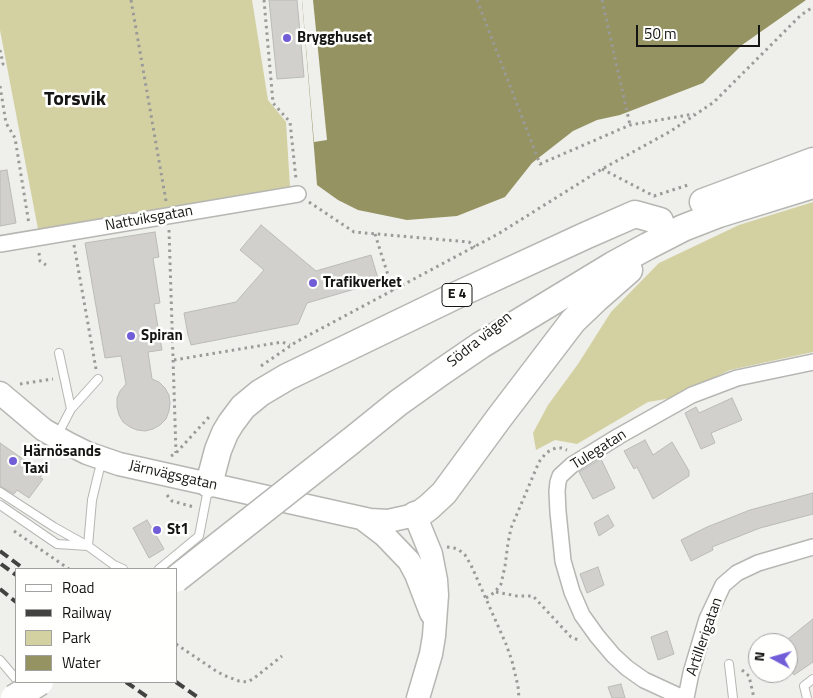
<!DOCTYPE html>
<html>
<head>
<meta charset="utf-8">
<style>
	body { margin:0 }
	#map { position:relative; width:813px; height:698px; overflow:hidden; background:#efefeb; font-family:"Titillium Web",sans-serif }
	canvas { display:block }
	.legend { position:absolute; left:15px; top:568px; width:162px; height:115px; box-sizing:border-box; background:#fffffe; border:1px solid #a1a1a0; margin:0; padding:6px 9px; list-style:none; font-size:15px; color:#151514 }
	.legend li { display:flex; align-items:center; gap:10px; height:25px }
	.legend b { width:25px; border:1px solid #a1a1a0 }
	.north { position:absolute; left:748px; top:633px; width:50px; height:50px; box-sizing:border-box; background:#fffffe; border:1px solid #a1a1a0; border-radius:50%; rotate:276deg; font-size:14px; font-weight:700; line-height:20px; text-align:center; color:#151514 }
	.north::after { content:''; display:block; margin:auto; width:18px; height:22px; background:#705dd7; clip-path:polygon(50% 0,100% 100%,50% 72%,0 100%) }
	.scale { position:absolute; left:636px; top:25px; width:124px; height:22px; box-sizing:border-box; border:2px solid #151514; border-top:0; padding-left:6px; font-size:15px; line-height:18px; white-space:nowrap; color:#151514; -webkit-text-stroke:4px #fffffe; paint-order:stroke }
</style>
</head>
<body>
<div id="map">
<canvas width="813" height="698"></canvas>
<ul class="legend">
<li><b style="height:6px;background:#fff"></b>Road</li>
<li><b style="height:6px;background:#424240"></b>Railway</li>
<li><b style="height:14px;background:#d3d1a1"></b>Park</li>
<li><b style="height:14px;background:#959362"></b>Water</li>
</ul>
<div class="north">N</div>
<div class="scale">50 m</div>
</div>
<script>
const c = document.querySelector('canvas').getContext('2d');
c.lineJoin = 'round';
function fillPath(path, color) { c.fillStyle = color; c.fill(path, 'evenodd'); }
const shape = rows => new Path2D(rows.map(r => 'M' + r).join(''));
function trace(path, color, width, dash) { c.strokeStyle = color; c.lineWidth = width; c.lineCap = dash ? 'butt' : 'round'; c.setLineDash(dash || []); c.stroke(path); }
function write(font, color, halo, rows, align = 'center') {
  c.font = font + ' "Titillium Web",sans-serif'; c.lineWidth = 5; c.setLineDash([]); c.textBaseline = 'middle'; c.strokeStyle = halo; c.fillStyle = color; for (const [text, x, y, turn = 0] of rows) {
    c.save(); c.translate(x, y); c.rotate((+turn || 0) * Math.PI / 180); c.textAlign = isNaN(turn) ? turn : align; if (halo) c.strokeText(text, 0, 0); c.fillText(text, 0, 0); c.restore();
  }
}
fillPath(shape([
	[0,0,252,0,268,100,286,122,290,187,38,229,0,30],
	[813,202,813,352,730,370,672,398,648,402,577,444,555,440,536,450,533,433,548,405,578,364,611,312,659,263,739,225]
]), '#d3d1a1');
fillPath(shape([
	[302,0,806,0,742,45,703,83,620,115,597,120,573,131,532,163,505,197,457,216,407,220,358,210,338,200,317,185]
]), '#959362');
fillPath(shape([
	[302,0,313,0,327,140,314,142]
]), '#efefeb');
const building = shape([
	[269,0,297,0,304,77,277,79,269,0],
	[7,170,16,223,0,226,0,171,7,170],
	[261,225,316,271,371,255,379,282,307,303,298,324,191,345,188,335,184,313,236,302,264,270,240,250,261,225],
	[155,232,159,257,153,258,160,303,154,304,162,350,148,352,152,379,159,382,165,388,169,395,170,403,169,411,166,419,160,425,153,429,145,431,137,430,130,427,123,422,119,415,117,407,117,398,120,391,126,384,121,356,105,358,85,243,155,232],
	[732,398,742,420,711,433,715,443,701,449,685,413,696,407,699,413,732,398],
	[645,440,653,455,672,442,689,471,689,476,653,499,637,467,634,469,624,451,645,440],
	[0,443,43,473,40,478,43,479,29,498,17,490,14,494,0,486,0,443],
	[601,459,615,488,593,499,579,472,601,459],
	[813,493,813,514,760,528,712,547,713,550,691,561,681,540,707,527,750,510,813,493],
	[608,515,614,526,599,536,594,523,608,515],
	[147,520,164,549,149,558,133,528,147,520],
	[598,567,604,585,587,593,580,574,598,567],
	[813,619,813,662,794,675,788,668,788,639,813,619],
	[667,631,674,654,658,660,651,637,667,631],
	[621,684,625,698,612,698,608,687,621,684]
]);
fillPath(building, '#d1d0cd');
trace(building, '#babab7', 1);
const service = shape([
	[71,409,98,379],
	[57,436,71,409,59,353],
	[0,492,54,527,88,546,114,565,123,569],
	[0,505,57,544,88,546,92,500,99,471,103,460],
	[159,569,199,536,208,489],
	[0,660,16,679],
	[729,664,733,698],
	[807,698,804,686,813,679]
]);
const minor = shape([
	[0,244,298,194],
	[683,698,644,680,627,668,613,655,597,636,582,615,572,592,563,561,558,512,557,491,558,482,560,476,572,465,619,436,692,395,737,378,813,362],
	[686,698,691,673,707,619,723,585,737,573,758,563,813,547]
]);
const secondary = shape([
	[0,393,44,430,67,443,87,453,119,464,370,520,388,521,415,515,431,554,436,580,437,595,434,636,431,654,418,698],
	[363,519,384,535,409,561,416,574,431,613]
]);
const trunk = shape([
	[703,202,813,161],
	[351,441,398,403,440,373,481,345,613,265,648,246,683,228,719,214,813,185],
	[209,484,218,450,225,433,231,423,243,407,260,393,287,377,459,294,587,235,635,214,660,221],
	[415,515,421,513,429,507,444,493,499,418,573,321,596,299,629,270]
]);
trace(service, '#b6b6b3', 10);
trace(minor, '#b6b6b3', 18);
trace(secondary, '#b6b6b3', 25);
trace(trunk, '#b6b6b3', 29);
trace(shape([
	[131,0,166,201],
	[264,0,273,103,290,122,296,179],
	[477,0,540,164,630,125,694,114],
	[602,0,630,125],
	[0,50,3,64,0,66],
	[0,86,6,123,15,138,29,224],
	[602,169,654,196,691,184],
	[309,202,354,232,469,242,475,247],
	[169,230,176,453],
	[375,234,393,291],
	[74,245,96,369],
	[39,253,40,261,46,265],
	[174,360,282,342,290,345],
	[261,366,296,342,498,234,602,169,671,131,714,102,801,15,813,7],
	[20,384,53,379],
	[171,456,176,453,209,417],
	[167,495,172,501,194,507],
	[14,531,69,569],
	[447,547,454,548,459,550,465,555,471,565,506,644,512,661,518,686,519,698],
	[496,592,517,596,533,596,571,637,581,641],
	[486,598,495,592,501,584,505,566,508,543,511,528,539,462,546,453,551,450,556,448,561,448,567,450],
	[176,644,213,669,223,675,239,681,247,682,253,679,282,656],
	[742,670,749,676,754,698]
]), '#9a9a98', 3, [2.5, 4]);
trace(service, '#fff', 8);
trace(minor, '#fff', 15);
trace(secondary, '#fff', 22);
trace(trunk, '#fff', 26);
trace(shape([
	[0,551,24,569],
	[1,564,16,575],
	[0,589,16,602],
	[126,682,149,698],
	[176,682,199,698]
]), '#424240', 4, [10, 5]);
const trunkBridge = shape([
	[176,579,351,441],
	[14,698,40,682]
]);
trace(trunkBridge, '#b6b6b3', 29, []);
trace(trunkBridge, '#fff', 26);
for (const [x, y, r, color] of [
	[287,38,5,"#705dd7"],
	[313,283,5,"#705dd7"],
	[131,336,5,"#705dd7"],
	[13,461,5,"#705dd7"],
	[157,530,5,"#705dd7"]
]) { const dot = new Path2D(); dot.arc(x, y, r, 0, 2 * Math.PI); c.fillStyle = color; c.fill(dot); trace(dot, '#fffffe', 2); }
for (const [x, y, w] of [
	[457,295,30]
]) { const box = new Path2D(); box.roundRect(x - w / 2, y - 11.5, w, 23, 4); c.fillStyle = '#fffffe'; c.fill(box); trace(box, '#151514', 1); }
write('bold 14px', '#151514', null, [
	["E 4",457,295]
]);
write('bold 15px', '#151514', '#fffffe', [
	["Brygghuset",297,38],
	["Trafikverket",323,283],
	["Spiran",141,336],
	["Härnösands",23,452],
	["Taxi",23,469],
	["St1",167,530]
], 'left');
write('15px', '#151514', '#fffffe', [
	["Nattviksgatan",149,219,-10],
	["Södra vägen",480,340,-39],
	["Tulegatan",599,450,-32],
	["Järnvägsgatan",173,476,13],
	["Artillerigatan",705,637,-71]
]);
write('bold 20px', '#151514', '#fffffe', [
	["Torsvik",75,100]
]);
</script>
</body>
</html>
